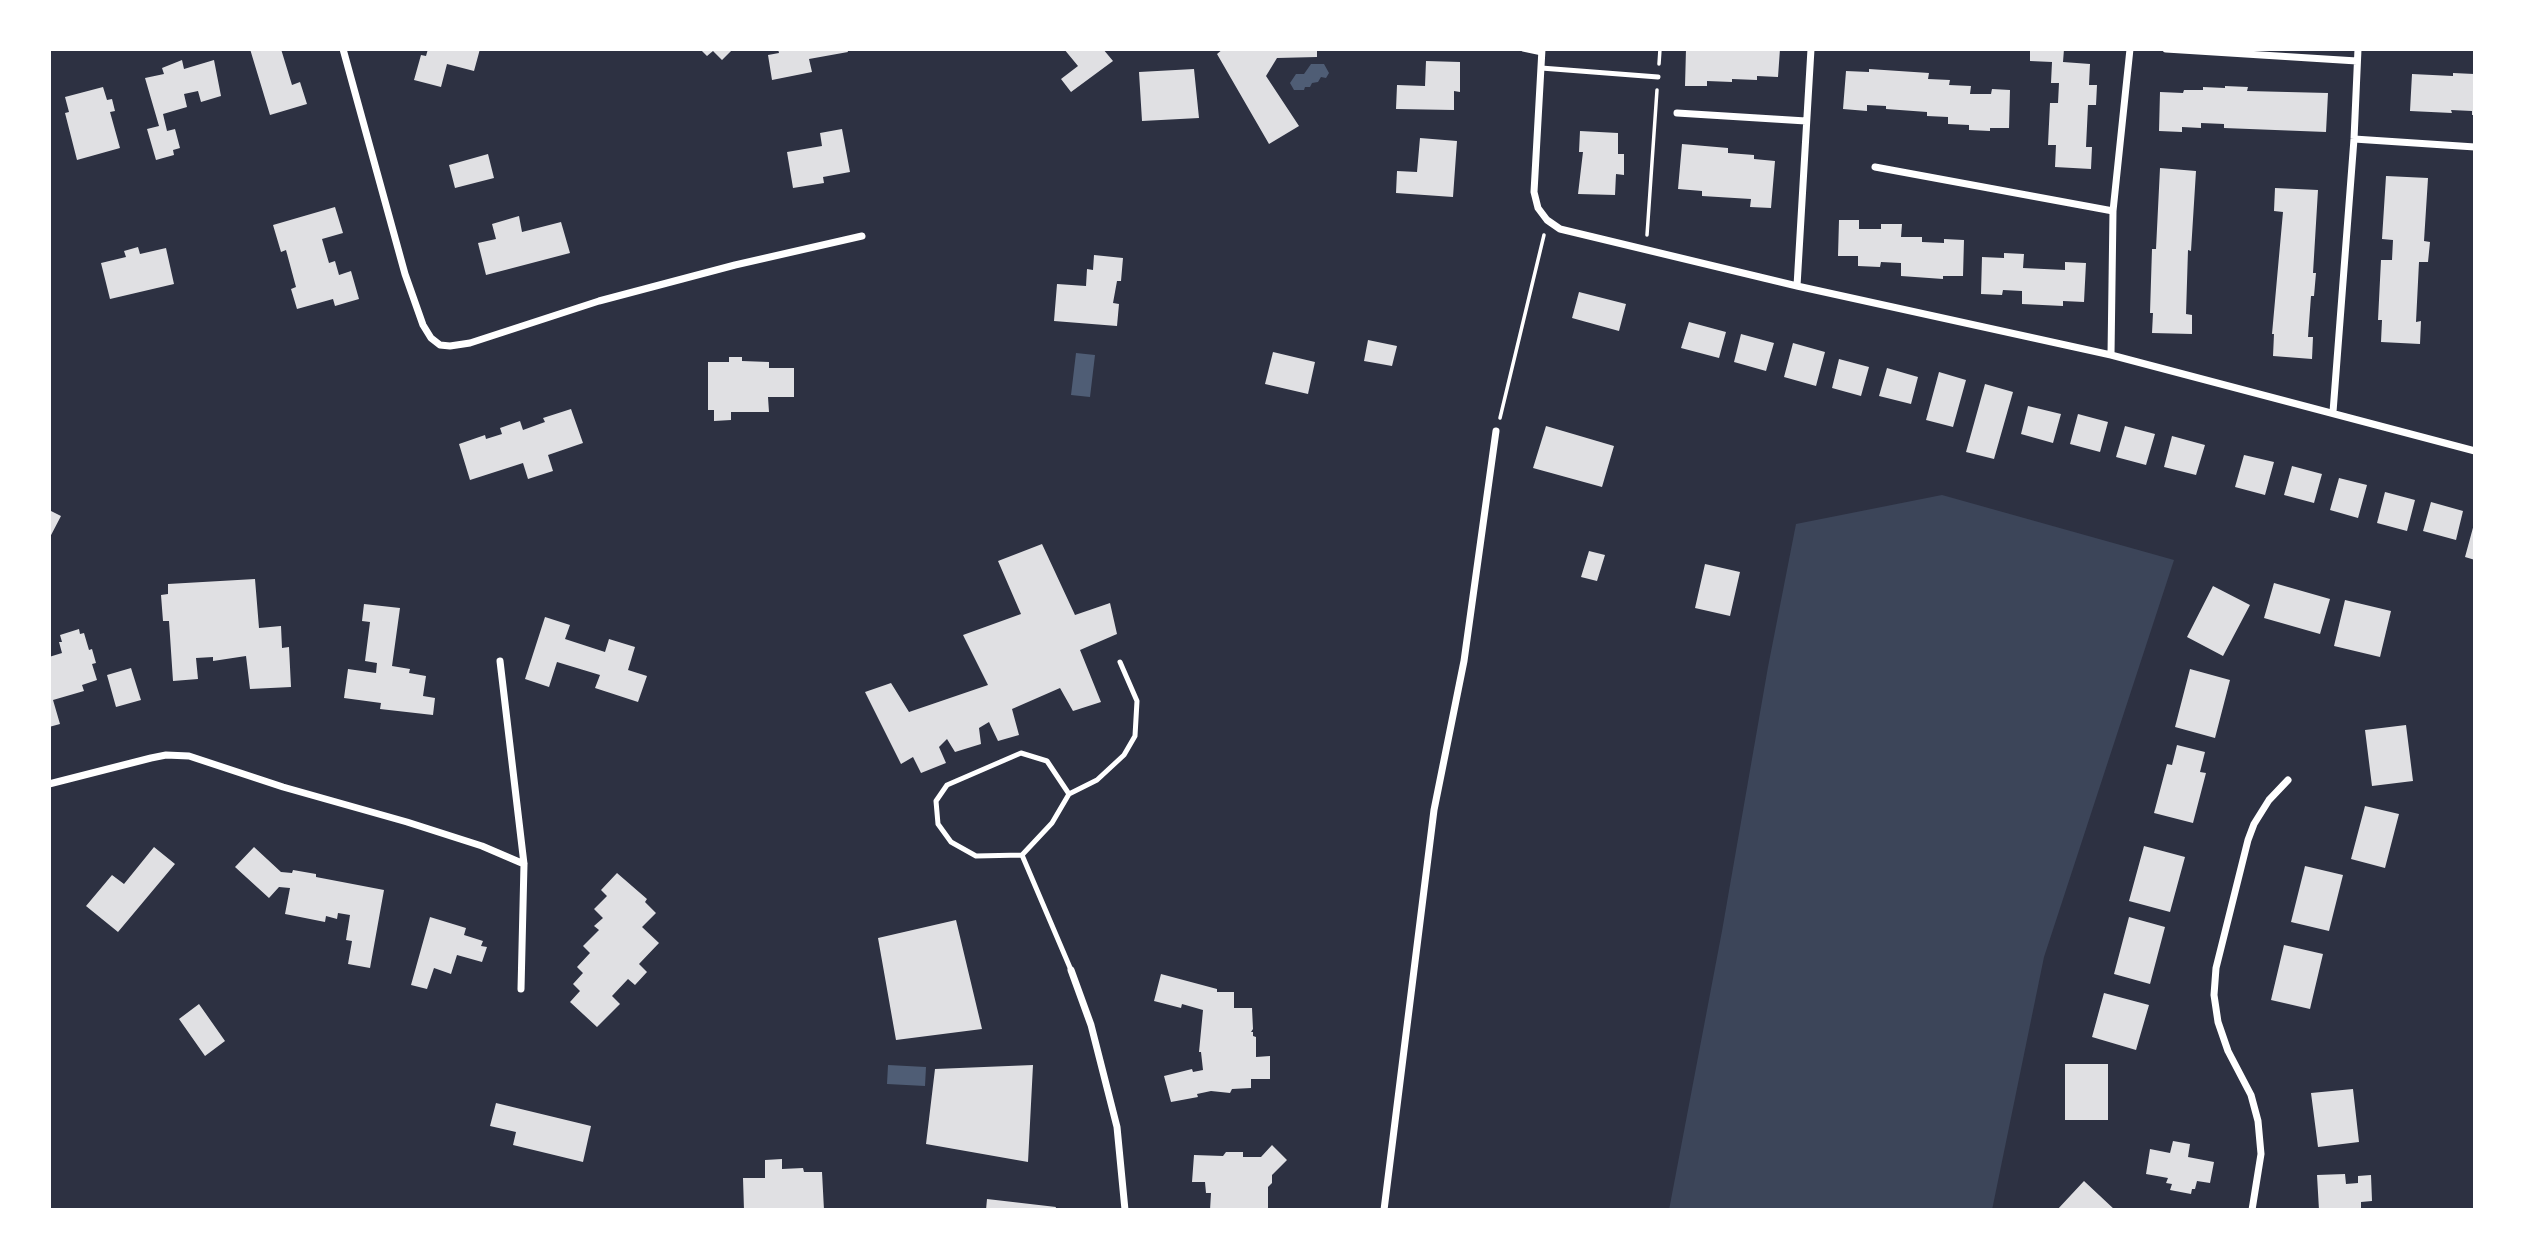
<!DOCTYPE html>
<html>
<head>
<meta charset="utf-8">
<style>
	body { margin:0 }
	#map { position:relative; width:2524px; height:1259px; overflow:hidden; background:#2d3142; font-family:"IBM Plex Sans",sans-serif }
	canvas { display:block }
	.frame { position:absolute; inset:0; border:51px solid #fff; pointer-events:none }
</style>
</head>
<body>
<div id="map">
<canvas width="2524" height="1259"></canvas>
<div class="frame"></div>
</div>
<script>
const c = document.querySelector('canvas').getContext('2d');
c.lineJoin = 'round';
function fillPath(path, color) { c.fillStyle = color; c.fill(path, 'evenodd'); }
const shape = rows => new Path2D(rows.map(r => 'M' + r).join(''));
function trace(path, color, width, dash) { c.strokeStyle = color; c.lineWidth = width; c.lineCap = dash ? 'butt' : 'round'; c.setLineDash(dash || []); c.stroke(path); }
fillPath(shape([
	[1942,495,2174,560,2044,957,1992,1210,1669,1210,1722,931,1768,667,1796,524]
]), '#3c4559');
fillPath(shape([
	[1311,64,1324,64,1329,73,1326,78,1321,77,1318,82,1312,83,1310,87,1305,87,1304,90,1294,90,1290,83,1296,74,1304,74],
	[1076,353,1095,355,1090,397,1071,395],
	[888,1065,926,1067,925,1086,887,1084]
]), '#4f5d75');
fillPath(shape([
	[250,49,281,49,292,85,300,82,307,104,270,115],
	[428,49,480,49,474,71,447,64,441,87,414,80,421,55,426,56],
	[700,49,733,49,722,60,713,51,707,56],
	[778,49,847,49,848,52,809,59,812,72,772,80,768,55,779,53],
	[1064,49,1103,49,1113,61,1071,92,1061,79,1078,66],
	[1223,49,1317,49,1317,57,1277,58,1266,76,1299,126,1269,144,1217,54],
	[1686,49,1780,49,1778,77,1757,76,1757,80,1732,79,1732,82,1707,81,1707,86,1685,86],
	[2030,49,2064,49,2063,62,2090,64,2089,85,2097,85,2096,105,2088,105,2086,147,2092,147,2091,169,2055,167,2056,145,2048,145,2050,103,2058,103,2059,83,2051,83,2052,62,2030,61],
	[182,60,184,69,214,60,221,96,201,102,198,91,184,94,187,107,163,114,167,131,175,129,180,148,173,150,174,155,156,160,147,129,159,126,145,78,164,74,162,68],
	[1426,61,1460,62,1460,92,1454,91,1454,110,1396,109,1397,85,1425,86],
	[1194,69,1199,118,1142,121,1139,72],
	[1869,69,1929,73,1928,79,1950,80,1949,85,1971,86,1970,94,1991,94,1992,89,2010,90,2009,128,1990,128,1990,131,1969,130,1969,125,1948,124,1948,117,1927,116,1927,112,1886,109,1886,106,1867,105,1867,111,1843,109,1846,71,1869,72],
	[2453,73,2474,74,2475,115,2472,115,2472,111,2451,110,2452,113,2410,111,2412,74,2453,76],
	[2225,86,2248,87,2247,91,2328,93,2326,132,2224,128,2224,124,2201,123,2201,128,2182,127,2182,132,2159,131,2160,92,2183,93,2184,90,2203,90,2203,87,2225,88],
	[103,87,107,100,112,99,115,111,110,112,120,148,77,160,65,113,69,112,65,97],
	[842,129,850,172,823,177,824,183,793,188,787,152,822,146,820,133],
	[1580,131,1618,133,1618,154,1624,154,1624,175,1616,174,1615,195,1578,194,1583,152,1579,152],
	[1420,138,1457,141,1453,197,1396,193,1397,171,1417,172],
	[1682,144,1728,148,1728,153,1754,155,1754,159,1775,161,1771,208,1750,207,1751,199,1702,196,1702,191,1678,189],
	[488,154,494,178,455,188,449,165],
	[2160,168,2196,171,2191,251,2188,250,2186,314,2192,315,2192,334,2152,333,2153,313,2150,313,2152,249,2156,249],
	[2386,176,2428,178,2424,241,2430,242,2428,262,2419,262,2416,322,2421,321,2420,344,2381,342,2382,320,2378,320,2381,260,2392,260,2393,240,2382,239],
	[2275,188,2318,190,2313,273,2316,273,2314,296,2311,296,2308,337,2313,337,2312,359,2273,356,2274,334,2272,334,2283,212,2274,211],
	[335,207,343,233,322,239,329,263,335,261,339,275,351,271,359,299,335,306,333,299,297,309,291,289,296,287,286,250,281,252,273,225],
	[519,216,522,232,561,222,570,253,486,275,478,243,496,239,492,224],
	[1839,220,1859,220,1859,229,1881,229,1881,224,1902,224,1901,237,1922,237,1922,242,1944,243,1944,239,1964,240,1963,276,1943,276,1943,279,1901,276,1901,263,1881,262,1880,267,1858,266,1858,256,1838,256],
	[138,247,140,254,166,248,174,284,110,299,101,263,126,257,124,251],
	[2004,253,2024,254,2023,268,2065,270,2065,262,2086,263,2084,302,2063,301,2063,306,2022,304,2022,291,2003,290,2002,295,1981,294,1982,257,2004,258],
	[1094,255,1123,258,1121,281,1117,281,1113,303,1119,304,1117,326,1054,321,1057,284,1086,286,1087,269,1093,270],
	[1579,292,1626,304,1619,331,1572,318],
	[1689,322,1726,332,1719,358,1681,348],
	[1741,334,1774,343,1766,371,1734,362],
	[1368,340,1397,346,1392,366,1364,361],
	[1793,343,1825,352,1816,386,1784,377],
	[1273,352,1315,362,1308,394,1265,384],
	[729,357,742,357,742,361,769,362,769,368,794,368,794,397,768,397,769,412,731,412,731,420,714,421,714,410,708,410,708,362,729,362],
	[1839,359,1869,367,1861,396,1832,388],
	[1887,368,1918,377,1911,404,1879,396],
	[1939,372,1966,380,1953,427,1926,420],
	[1985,384,2013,392,1994,459,1966,452],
	[2028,406,2061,414,2053,443,2021,434],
	[571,409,583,443,548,455,553,471,528,479,523,463,470,480,459,444,485,435,486,439,502,434,500,428,520,421,523,430,545,422,543,418],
	[2078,414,2108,422,2100,452,2070,444],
	[1546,426,1614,446,1602,487,1533,468],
	[2125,426,2155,434,2146,465,2116,457],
	[2172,436,2205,445,2196,475,2164,467],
	[2244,455,2274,462,2265,495,2235,487],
	[2292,466,2322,474,2314,503,2284,495],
	[2339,478,2367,485,2358,518,2330,510],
	[2385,492,2415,500,2407,531,2377,523],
	[2431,502,2463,511,2456,540,2423,531],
	[49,510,61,516,49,539],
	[2474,524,2475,524,2475,560,2465,557],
	[1042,544,1075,615,1110,603,1117,634,1080,650,1101,702,1073,711,1060,688,1012,709,1019,735,998,741,989,722,979,728,981,744,955,752,947,739,939,747,946,763,921,773,913,757,901,764,865,692,891,683,909,712,988,685,963,635,1021,614,998,561],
	[1589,551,1605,555,1597,581,1581,577],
	[1705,564,1740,572,1730,616,1695,608],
	[255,579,259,628,281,626,282,648,289,647,291,687,250,689,246,656,213,661,213,657,196,658,198,679,173,681,169,621,163,621,161,595,168,594,168,584],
	[2274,583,2330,599,2320,634,2264,618],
	[2213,586,2250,605,2223,656,2187,637],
	[2345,600,2391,611,2380,657,2334,646],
	[364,604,400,608,392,666,410,669,409,673,426,676,423,696,435,698,433,715,380,709,381,703,344,698,348,669,376,673,377,663,365,661,370,622,362,621],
	[545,617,570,625,565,639,605,652,609,639,635,647,628,670,647,676,638,702,595,688,600,675,557,662,549,687,525,679],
	[79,629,80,634,84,633,89,650,92,649,96,663,92,664,97,680,82,685,84,691,53,700,60,724,49,727,49,657,62,653,59,642,62,642,60,635],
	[131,668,141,700,116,707,107,675],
	[2190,669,2230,680,2215,738,2175,727],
	[2406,725,2413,781,2372,786,2365,730],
	[2177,745,2205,752,2200,772,2206,773,2193,823,2154,813,2167,764,2172,765],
	[2365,806,2399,814,2385,868,2351,859],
	[2144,846,2185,857,2170,912,2129,901],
	[154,847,175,864,118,932,86,906,112,875,124,884],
	[254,847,281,872,292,873,293,870,316,874,316,877,384,890,370,968,348,964,352,941,346,940,350,915,338,913,337,919,326,916,325,922,285,914,290,888,279,887,269,898,235,867],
	[2305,866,2343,875,2329,931,2291,922],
	[617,873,647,899,645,902,656,913,642,927,659,943,639,964,647,972,635,985,628,979,612,996,620,1004,597,1027,570,1002,580,991,573,984,583,973,577,967,590,953,583,946,599,930,594,926,603,918,594,909,607,896,601,890],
	[430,917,466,928,464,935,483,941,481,946,487,947,482,962,457,955,451,974,434,968,427,989,411,985],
	[2129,917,2165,927,2150,984,2114,974],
	[956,920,982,1029,896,1040,878,938],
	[2284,945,2323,954,2310,1009,2271,1000],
	[1161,974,1217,989,1217,992,1234,992,1234,1008,1252,1008,1253,1029,1251,1032,1253,1032,1253,1036,1256,1037,1256,1057,1270,1056,1270,1079,1251,1079,1251,1088,1232,1089,1230,1093,1211,1091,1197,1094,1198,1097,1171,1102,1164,1076,1192,1069,1193,1072,1203,1070,1201,1052,1199,1052,1203,1010,1182,1004,1181,1008,1154,1001],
	[2104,993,2149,1005,2136,1050,2092,1037],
	[199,1004,225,1041,205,1056,179,1019],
	[2065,1064,2108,1064,2108,1120,2065,1120],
	[1033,1065,1028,1162,926,1144,935,1069],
	[2353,1089,2359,1142,2318,1147,2311,1093],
	[496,1103,591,1126,583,1162,513,1145,516,1132,490,1126],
	[2173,1141,2190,1144,2188,1157,2214,1162,2210,1183,2197,1181,2195,1189,2192,1189,2191,1194,2170,1190,2172,1184,2166,1183,2168,1178,2146,1174,2150,1149,2170,1153],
	[1272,1145,1287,1160,1272,1175,1272,1183,1268,1187,1268,1210,1210,1210,1211,1193,1206,1193,1205,1182,1192,1182,1194,1155,1223,1156,1226,1152,1243,1152,1243,1157,1261,1157],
	[782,1159,782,1169,803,1168,804,1172,822,1172,824,1210,744,1210,743,1178,765,1178,765,1160],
	[2345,1174,2346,1184,2358,1183,2358,1176,2371,1175,2372,1201,2361,1202,2361,1210,2319,1210,2317,1175],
	[2084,1181,2115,1210,2057,1210],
	[987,1199,1056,1207,1055,1210,986,1210]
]), '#e0e0e3');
trace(shape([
	[1659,64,1660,49],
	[1647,235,1657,90],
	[1500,418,1544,235]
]), '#fff', 3.5);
trace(shape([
	[1523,49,1542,53],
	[1541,68,1658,77],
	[1069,794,1097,780,1124,755,1135,736,1137,701,1120,662],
	[1022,855,1052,823,1069,794,1047,761,1021,753,947,785,936,801,938,824,951,842,976,856,1022,855,1071,970]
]), '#fff', 5);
trace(shape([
	[343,49,405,274,423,325,431,338,440,345,450,346,470,343,599,301,735,265,862,236],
	[1542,49,1534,192,1538,208,1547,220,1560,229,1797,286,2111,355,2475,451],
	[2166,49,2357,61],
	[1677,113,1806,121],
	[2354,139,2475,147],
	[1875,167,2113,211],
	[1797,286,1811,49],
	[2111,355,2113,211,2130,49],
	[2333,412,2354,139,2358,49],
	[500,661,524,864,521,989],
	[49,784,151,758,166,755,189,756,283,787,407,822,482,846,524,864],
	[1071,970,1091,1025,1117,1127,1125,1210],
	[1384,1210,1434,810,1464,661,1496,431],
	[2252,1210,2261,1154,2258,1121,2251,1095,2228,1051,2218,1022,2214,995,2216,968,2248,840,2254,824,2269,800,2288,780]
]), '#fff', 7);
</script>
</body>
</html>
